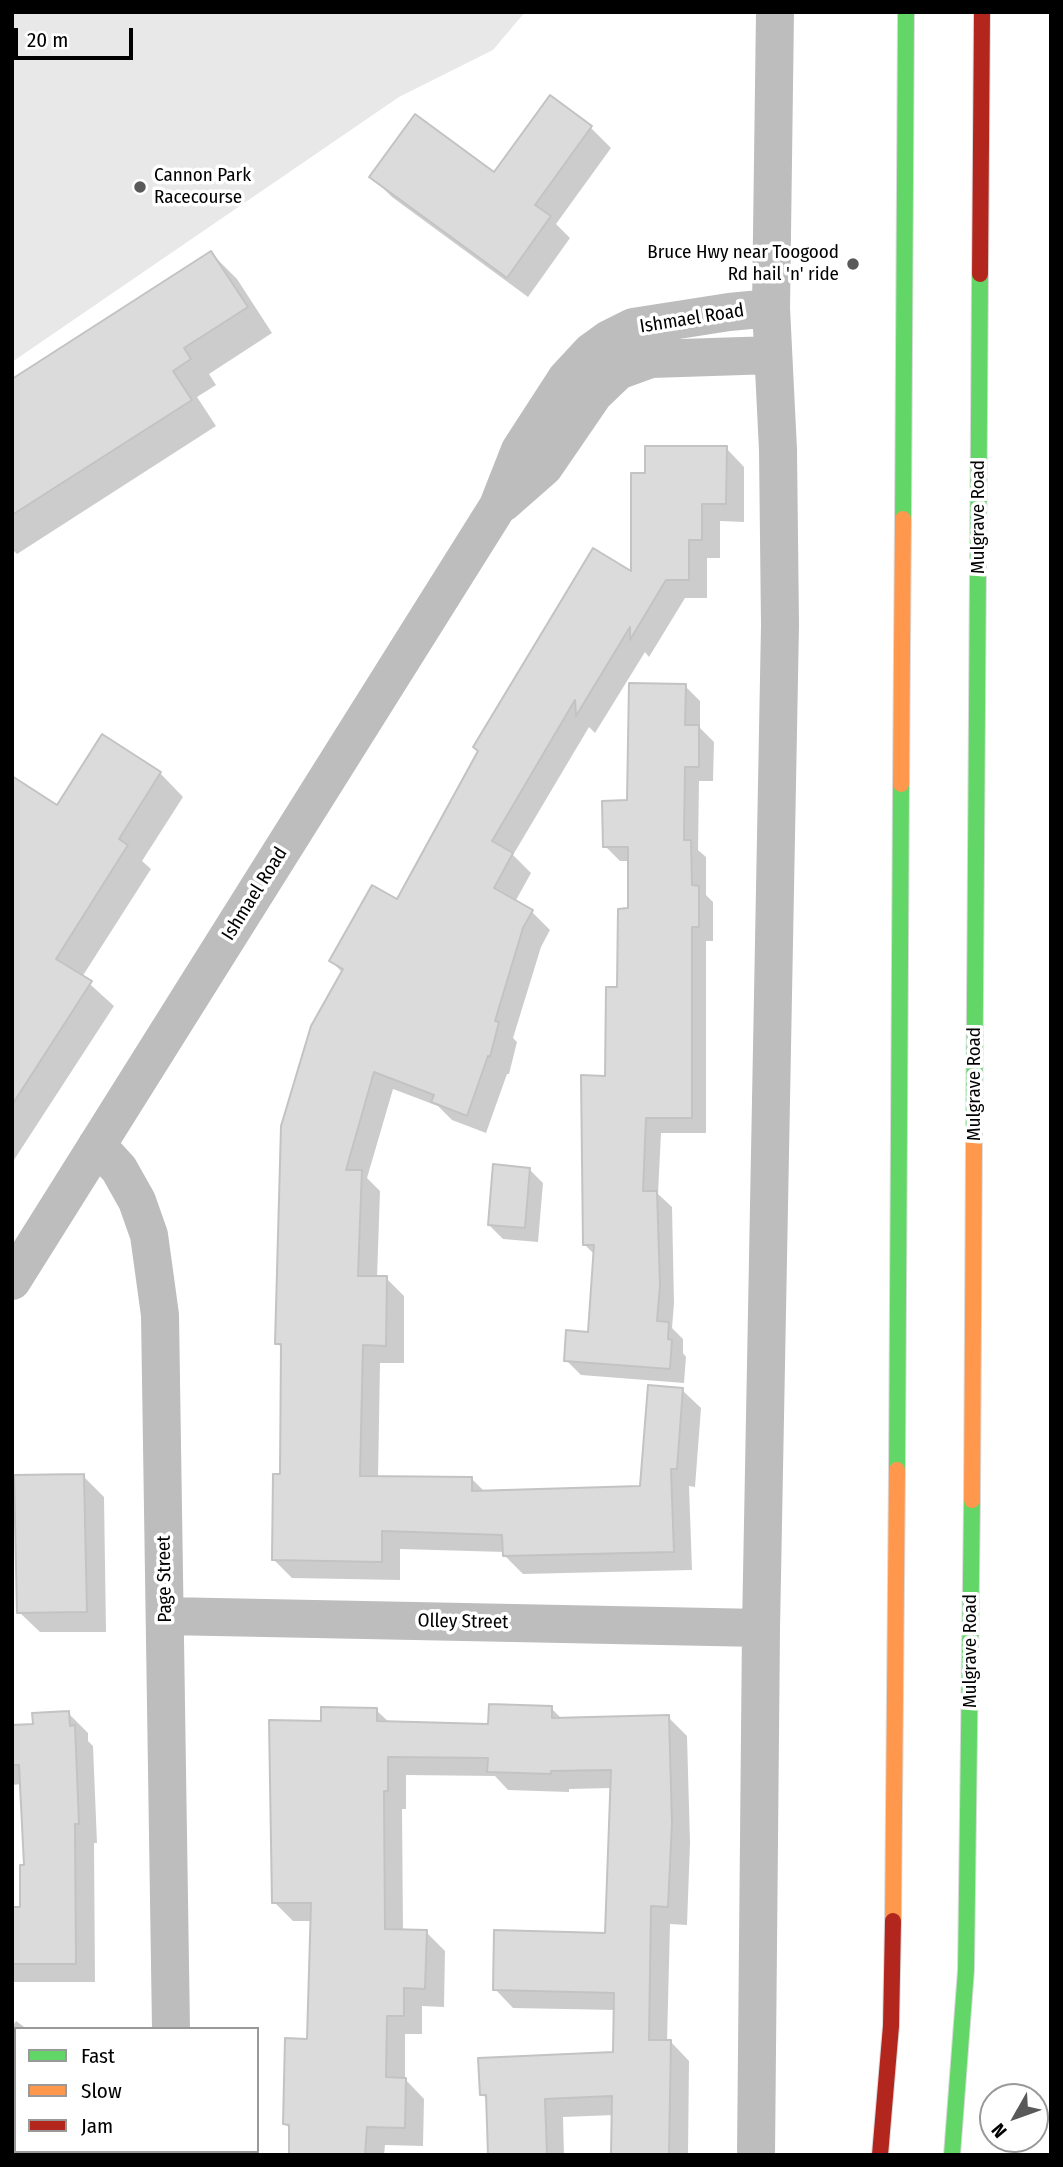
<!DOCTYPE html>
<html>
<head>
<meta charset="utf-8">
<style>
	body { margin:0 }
	#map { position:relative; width:1063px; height:2167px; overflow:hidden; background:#fff; font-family:"Fira Sans Condensed",sans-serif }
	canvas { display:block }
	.frame { position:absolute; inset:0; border:14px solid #000; pointer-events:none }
	.legend { position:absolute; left:14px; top:2027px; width:245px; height:126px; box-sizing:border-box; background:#fff; border:2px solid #999; margin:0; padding:9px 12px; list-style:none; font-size:21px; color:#000 }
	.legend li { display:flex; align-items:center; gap:14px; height:35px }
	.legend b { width:35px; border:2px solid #999 }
	.north { position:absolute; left:979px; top:2083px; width:70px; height:70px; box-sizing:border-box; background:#fff; border:2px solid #999; border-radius:50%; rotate:230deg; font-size:19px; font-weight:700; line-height:28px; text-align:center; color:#000 }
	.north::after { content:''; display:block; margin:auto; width:24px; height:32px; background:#595959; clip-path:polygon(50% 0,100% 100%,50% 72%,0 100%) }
	.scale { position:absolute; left:14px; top:28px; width:119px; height:32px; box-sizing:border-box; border:4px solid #000; border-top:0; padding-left:9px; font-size:21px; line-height:24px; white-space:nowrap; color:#000; -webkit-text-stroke:5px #fff; paint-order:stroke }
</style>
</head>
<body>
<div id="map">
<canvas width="1063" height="2167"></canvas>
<div class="frame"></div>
<ul class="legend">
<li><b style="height:9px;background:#63d668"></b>Fast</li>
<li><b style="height:9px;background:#ff974d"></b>Slow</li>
<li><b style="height:9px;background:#b3261e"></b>Jam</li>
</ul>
<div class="north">N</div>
<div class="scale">20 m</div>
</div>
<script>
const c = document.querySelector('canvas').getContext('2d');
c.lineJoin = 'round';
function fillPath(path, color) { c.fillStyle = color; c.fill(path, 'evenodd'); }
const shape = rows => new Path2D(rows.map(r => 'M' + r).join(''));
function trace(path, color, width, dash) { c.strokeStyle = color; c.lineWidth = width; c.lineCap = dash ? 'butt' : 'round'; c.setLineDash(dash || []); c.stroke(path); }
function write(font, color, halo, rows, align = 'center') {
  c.font = font + ' "Fira Sans Condensed",sans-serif'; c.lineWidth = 7; c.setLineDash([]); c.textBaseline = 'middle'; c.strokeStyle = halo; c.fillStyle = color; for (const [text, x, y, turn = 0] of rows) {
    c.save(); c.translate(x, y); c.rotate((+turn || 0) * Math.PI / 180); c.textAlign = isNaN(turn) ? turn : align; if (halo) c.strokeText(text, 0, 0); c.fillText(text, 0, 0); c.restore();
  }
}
fillPath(shape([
	[12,12,525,12,493,50,399,97,12,362]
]), '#e8e8e8');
fillPath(shape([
	[591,128,611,148,556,224,570,238,528,297,392,197,372,177,495,174],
	[211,253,237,279,272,333,209,374,216,385,197,397,216,426,17,554,12,549,12,381],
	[726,448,744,467,744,522,720,521,720,558,707,558,707,598,685,598,649,657,645,652,595,733,589,727,513,855,531,873,515,902,532,912,550,930,541,947,513,1038,517,1042,509,1074,507,1074,486,1133,452,1120,438,1106,393,1089,367,1178,380,1191,377,1278,386,1278,404,1296,404,1363,380,1363,378,1478,472,1479,485,1492,642,1488,682,1390,701,1408,695,1487,689,1486,692,1570,523,1574,505,1556,505,1552,400,1549,400,1580,292,1578,273,1559,281,1476,283,1349,277,1343,343,973,331,961,397,902,633,574,647,475],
	[685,686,700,701,700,728,714,742,713,781,699,781,698,850,706,857,706,895,713,902,713,941,706,941,706,1133,661,1133,658,1194,672,1207,674,1303,672,1328,683,1339,683,1353,686,1357,684,1383,581,1375,566,1360,589,1334,595,1255,585,1245,630,910,630,861,620,861,605,846],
	[160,773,183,797,142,861,151,869,82,977,114,1006,12,1163,12,926,57,807],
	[529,1169,543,1183,538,1242,503,1239,489,1225],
	[83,1476,104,1497,106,1632,40,1632,19,1612],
	[551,1708,563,1720,668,1717,687,1736,690,1843,687,1925,670,1924,667,2042,671,2042,689,2061,688,2155,613,2155,614,2115,563,2117,564,2155,490,2155,488,2100,482,2094,615,2054,616,2010,513,2008,495,1989,607,1935,612,1788,569,1789,569,1792,508,1790,495,1776,406,1775,406,1809,402,1809,403,1931,426,1932,445,1951,444,2007,422,2006,422,2034,405,2034,405,2079,424,2099,423,2146,385,2145,384,2155,291,2155,291,2129,285,2124,309,2040,312,1921,293,1921,274,1902,323,1723,376,1710,390,1723,490,1725],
	[68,1713,88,1733,88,1741,93,1746,97,1843,94,1843,95,1982,12,1982,12,1908,22,1908,26,1867,22,1784,12,1785,12,1727,35,1726],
	[16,2021,27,2029,16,2029,16,2121,12,2126,12,2027],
	[16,2127,16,2151,28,2151,26,2155,12,2155,12,2133]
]), '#0003');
const building = shape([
	[550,95,592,126,535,205,551,216,507,278,369,177,415,114,494,172,550,95],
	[211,251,248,307,184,348,191,359,173,371,192,400,12,515,12,379,211,251],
	[645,446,727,446,726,504,702,504,702,540,689,540,689,580,666,580,630,640,630,627,576,716,575,700,492,841,513,853,494,888,533,910,523,928,495,1021,499,1022,490,1057,488,1056,467,1116,431,1102,434,1095,374,1072,346,1170,362,1170,358,1276,387,1276,386,1346,363,1345,360,1476,472,1477,472,1491,640,1486,648,1385,683,1388,677,1469,671,1469,674,1552,503,1556,502,1535,382,1531,382,1562,272,1560,273,1474,280,1474,281,1344,275,1344,281,1126,311,1026,343,969,329,961,372,885,397,899,478,751,473,747,593,548,631,571,631,473,645,473,645,446],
	[629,683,686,684,685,725,699,725,699,767,685,767,684,840,691,840,692,885,699,886,699,927,692,927,692,1118,646,1118,643,1191,657,1191,660,1286,657,1321,669,1322,668,1339,672,1340,670,1369,564,1361,566,1330,588,1332,594,1245,583,1245,581,1075,605,1076,606,987,617,987,618,909,628,908,628,847,603,847,602,801,627,800,629,683],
	[102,734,161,772,119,839,128,845,56,959,92,981,12,1105,12,776,57,805,102,734],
	[493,1164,530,1168,525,1228,488,1225,493,1164],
	[84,1474,87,1612,17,1613,14,1475,84,1474],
	[489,1704,552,1706,552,1718,669,1715,672,1823,668,1907,651,1906,649,2040,671,2040,669,2155,611,2155,612,2096,545,2099,547,2155,488,2155,486,2095,480,2095,478,2058,613,2052,614,1993,493,1990,494,1930,605,1933,611,1770,551,1771,551,1774,487,1772,488,1758,388,1757,388,1791,384,1791,385,1929,427,1930,425,1989,404,1988,404,2016,387,2016,386,2077,406,2078,405,2128,367,2127,365,2155,289,2155,289,2125,283,2124,285,2038,307,2039,311,1903,272,1903,269,1720,321,1721,321,1707,377,1708,377,1721,488,1724,489,1704],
	[69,1711,70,1726,75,1725,79,1824,75,1824,76,1964,12,1964,12,1907,20,1907,20,1865,24,1865,19,1765,12,1765,12,1725,33,1724,32,1713,69,1711]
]);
fillPath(building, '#dbdbdb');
trace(building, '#c3c3c3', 2);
const fast = shape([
	[903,519,906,12],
	[974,1141,980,274],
	[897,1470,901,784],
	[952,2155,966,1970,972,1500]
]);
const slow = shape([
	[901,784,903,519],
	[972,1500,974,1141],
	[893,1921,897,1470]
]);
const jam = shape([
	[980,274,982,12],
	[880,2155,891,2026,893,1921]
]);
trace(fast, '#dbdbdb', 18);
trace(slow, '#dbdbdb', 18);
trace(jam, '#dbdbdb', 18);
trace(shape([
	[503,503,544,467,594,394,618,371,651,359,773,355],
	[97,1145,119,1169,137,1201,149,1235,160,1315,171,2029],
	[12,1281,498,506,520,450,566,379,591,352,609,339,633,327,729,312,771,308],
	[166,1616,761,1628],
	[87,2155,90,2151],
	[170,2155,171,2151],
	[756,2155,761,1628,780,625,778,450,771,308,775,12]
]), '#bdbdbd', 38);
trace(fast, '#63d668', 16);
trace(slow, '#ff974d', 16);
trace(jam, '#b3261e', 16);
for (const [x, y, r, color] of [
	[140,187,7,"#595959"],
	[853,264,7,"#595959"]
]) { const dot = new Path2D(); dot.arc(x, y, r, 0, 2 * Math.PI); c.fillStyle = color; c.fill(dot); trace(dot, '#fff', 2.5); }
write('19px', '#000', '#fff', [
	["Cannon Park",154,176],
	["Racecourse",154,198],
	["Bruce Hwy near Toogood",839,253,"right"],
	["Rd hail 'n' ride",839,275,"right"]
], 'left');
write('19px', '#000', '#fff', [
	["Ishmael Road",692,319,-9],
	["Mulgrave Road",979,517,-90],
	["Ishmael Road",255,894,-58],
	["Mulgrave Road",975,1084,-90],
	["Page Street",165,1579,-91],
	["Olley Street",463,1622,1],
	["Mulgrave Road",971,1651,-90]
]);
</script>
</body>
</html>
